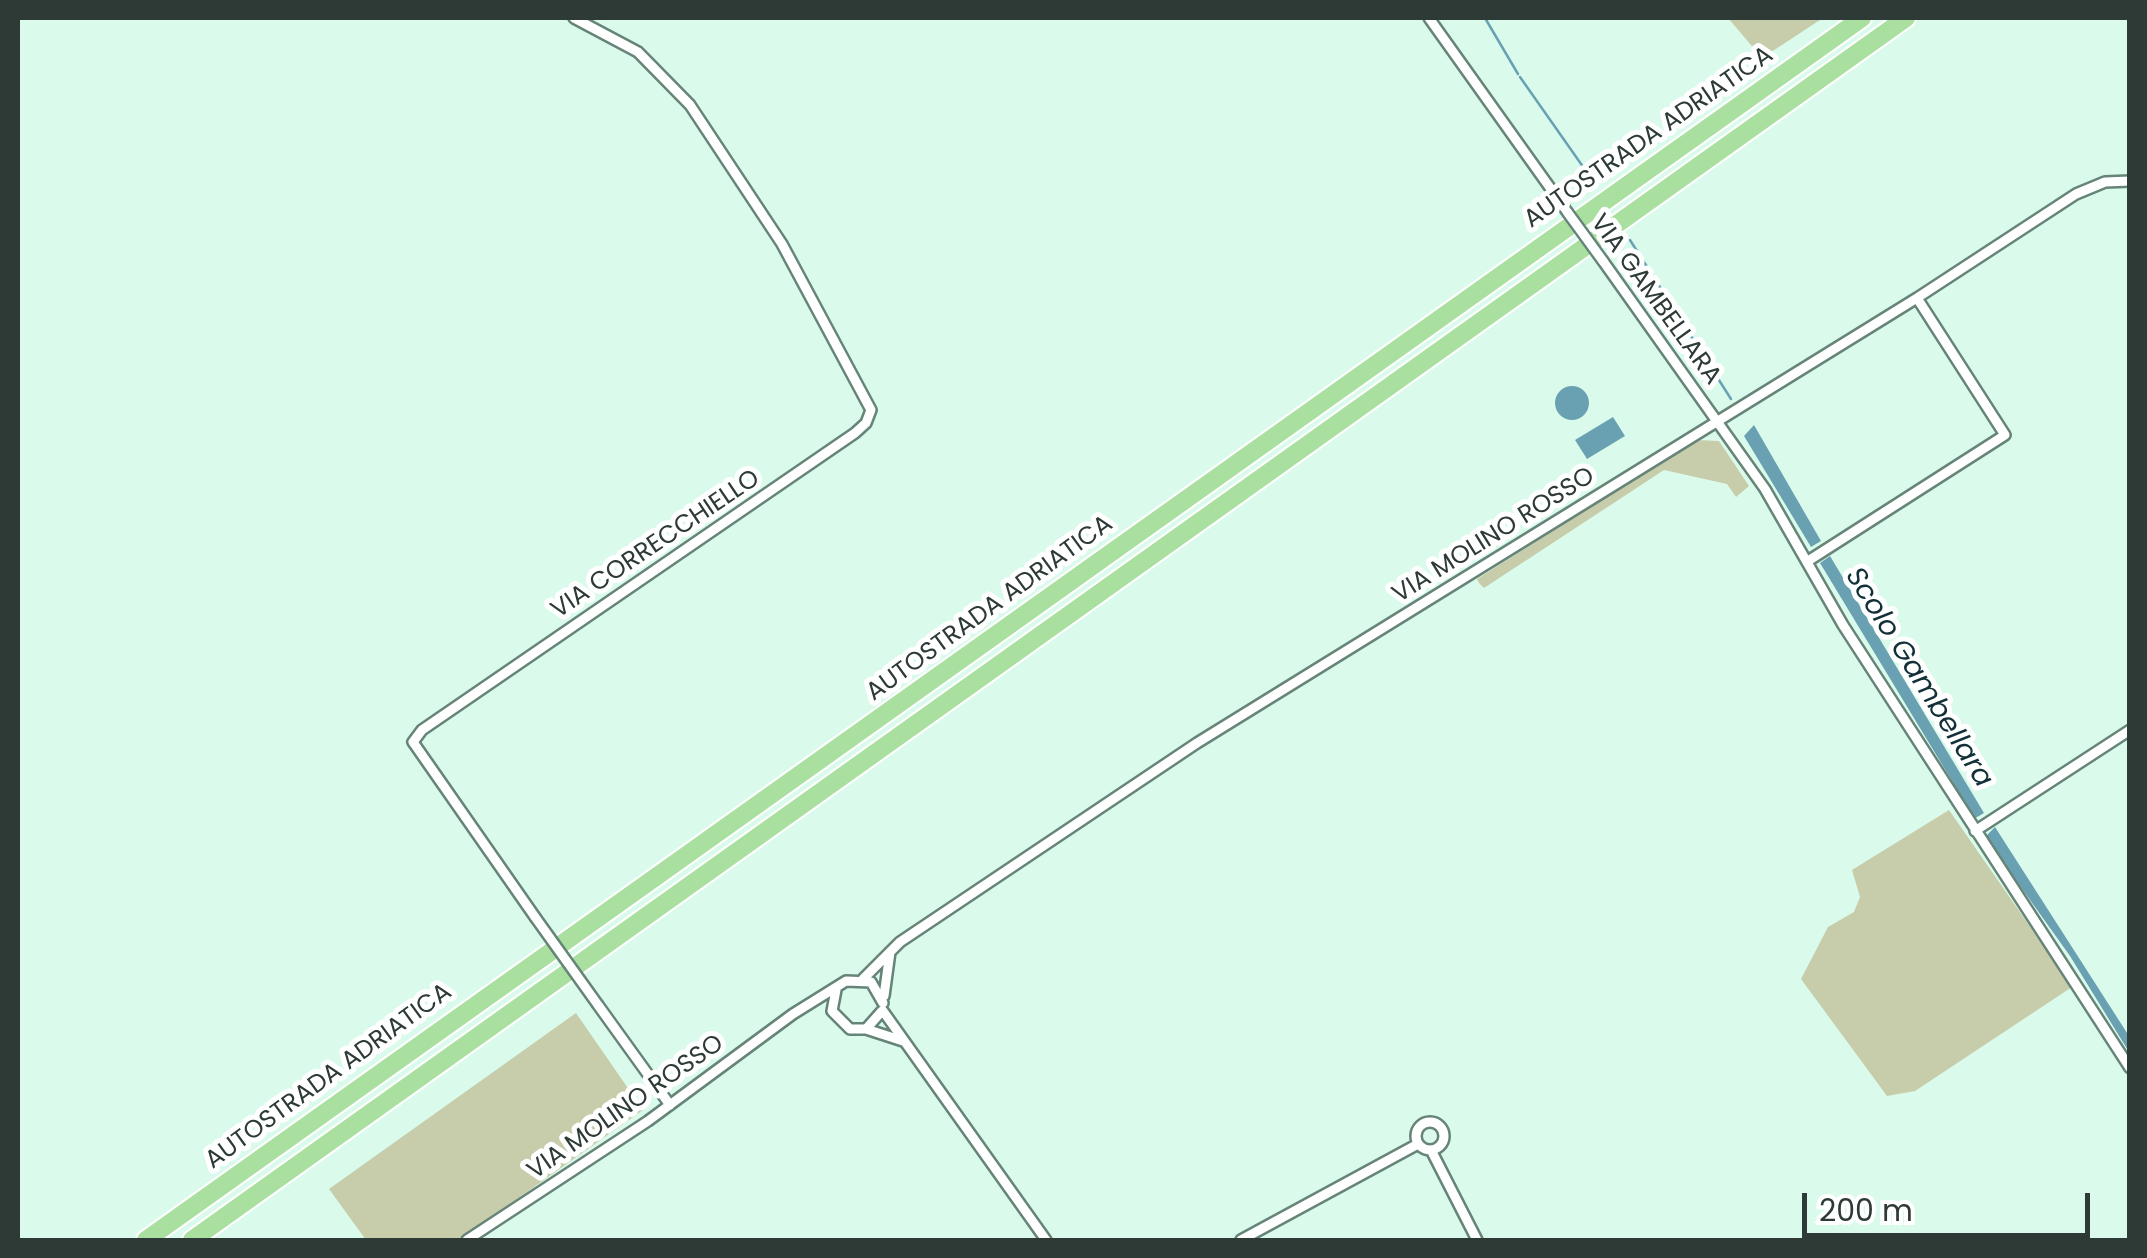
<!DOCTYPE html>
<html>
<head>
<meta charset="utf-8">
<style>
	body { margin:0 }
	#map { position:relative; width:2147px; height:1258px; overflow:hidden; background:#dafbec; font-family:Poppins,sans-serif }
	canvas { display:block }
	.frame { position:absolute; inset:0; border:20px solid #2d3a35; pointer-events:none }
	.scale { position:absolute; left:1802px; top:1193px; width:288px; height:45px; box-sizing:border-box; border:5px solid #2d3a35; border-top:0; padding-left:12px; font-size:30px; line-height:35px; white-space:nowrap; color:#2d3a35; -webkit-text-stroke:8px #fff; paint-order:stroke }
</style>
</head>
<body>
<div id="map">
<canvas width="2147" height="1258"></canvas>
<div class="frame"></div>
<div class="scale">200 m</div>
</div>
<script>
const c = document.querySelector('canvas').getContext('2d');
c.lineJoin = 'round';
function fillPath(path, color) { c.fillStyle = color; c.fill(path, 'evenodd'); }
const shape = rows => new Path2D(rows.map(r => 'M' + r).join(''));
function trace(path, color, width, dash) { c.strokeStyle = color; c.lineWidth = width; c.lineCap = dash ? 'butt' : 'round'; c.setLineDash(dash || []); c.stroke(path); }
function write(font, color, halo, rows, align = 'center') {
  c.font = font + ' Poppins,sans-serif'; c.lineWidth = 10; c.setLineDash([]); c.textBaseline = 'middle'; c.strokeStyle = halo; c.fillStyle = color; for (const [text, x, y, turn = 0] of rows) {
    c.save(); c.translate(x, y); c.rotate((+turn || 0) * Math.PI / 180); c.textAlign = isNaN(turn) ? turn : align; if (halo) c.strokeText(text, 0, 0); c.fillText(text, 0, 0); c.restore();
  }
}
fillPath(shape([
	[1728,18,1823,18,1762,58],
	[1697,440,1719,441,1749,486,1736,497,1727,484,1664,470,1484,588,1479,583,1477,579],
	[1949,810,2072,987,1915,1091,1887,1096,1801,979,1828,927,1854,912,1860,897,1852,870],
	[576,1013,643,1110,459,1240,366,1240,329,1189]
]), '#c7ccab');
fillPath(shape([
	'1555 403a17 17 0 1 1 34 0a17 17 0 1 1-34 0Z',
	[1613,417,1625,436,1587,459,1575,440],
	[1754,425,1821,541,1811,547,1744,436],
	[1830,556,1984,813,1979,816,1975,818,1969,809,1820,563],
	[1995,827,2129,1036,2129,1052,2070,956,1985,837]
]), '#6aa1b2');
trace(shape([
	[1485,18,1518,74],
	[1520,77,1593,181],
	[1630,240,1731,399]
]), '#6aa1b2', 2.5);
const minor = shape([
	[1429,18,1568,213],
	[1603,261,1765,489,1843,625,2130,1068],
	[1808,561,2005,435,1917,298],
	[1975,831,2130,730],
	[535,917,413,742,422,730,855,433,866,423,871,410,782,244,690,105,638,52,574,18],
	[863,979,900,942,1197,743,1917,298,2076,194,2105,182,2130,181],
	[836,990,832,1011,850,1029,866,1029,882,1011],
	[884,996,890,952],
	[598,1005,670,1105],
	[883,1011,1046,1240],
	[866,1029,903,1041],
	'1416 1136a14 14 0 1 1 28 0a14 14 0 1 1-28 0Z',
	[1431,1150,1477,1240],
	[467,1240,648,1121,793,1014,846,981,871,982,883,1003],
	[1241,1240,1418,1144]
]);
const motorway = shape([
	[146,1240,1862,18],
	[192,1240,1906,18]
]);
trace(minor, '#668477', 14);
trace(motorway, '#fff', 22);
trace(minor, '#fff', 9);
trace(motorway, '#a9df9f', 18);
const minorBridge = shape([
	[1568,213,1603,261],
	[535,917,598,1005]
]);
trace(minorBridge, '#668477', 14, []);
trace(minorBridge, '#fff', 9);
write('25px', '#2d3a35', '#fff', [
	["AUTOSTRADA ADRIATICA",1649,138,-35],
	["VIA GAMBELLARA",1655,300,54],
	["VIA MOLINO ROSSO",1494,536,-32],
	["VIA CORRECCHIELLO",656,545,-34],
	["AUTOSTRADA ADRIATICA",990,609,-36],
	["AUTOSTRADA ADRIATICA",329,1077,-36],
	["VIA MOLINO ROSSO",626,1108,-35]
]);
write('italic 28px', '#133038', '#fff', [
	["Scolo Gambellara",1918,678,58]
]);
</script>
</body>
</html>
